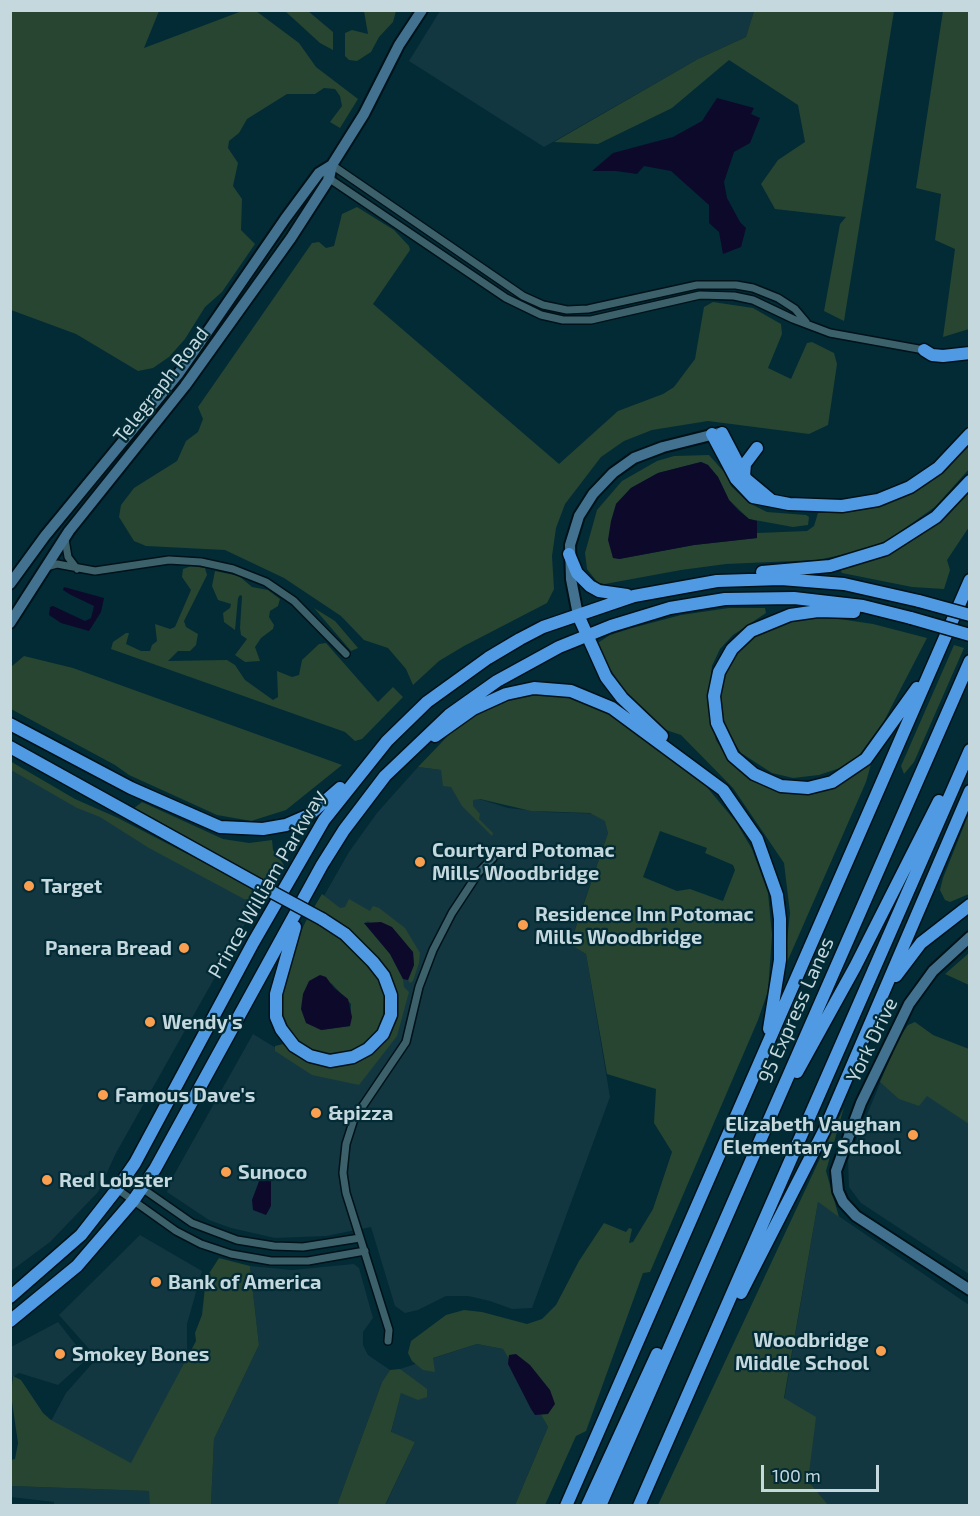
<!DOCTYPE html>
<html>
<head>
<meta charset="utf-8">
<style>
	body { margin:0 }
	#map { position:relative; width:980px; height:1516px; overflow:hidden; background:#032b35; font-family:"Exo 2",sans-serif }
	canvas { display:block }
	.frame { position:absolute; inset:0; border:12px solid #c4d8de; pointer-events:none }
	.scale { position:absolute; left:761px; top:1465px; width:118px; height:27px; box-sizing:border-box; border:3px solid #c4d8de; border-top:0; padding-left:8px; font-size:18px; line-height:21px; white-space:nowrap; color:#c4d8de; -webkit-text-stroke:4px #032b35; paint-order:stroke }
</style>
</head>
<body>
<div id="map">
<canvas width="980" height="1516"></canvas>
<div class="frame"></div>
<div class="scale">100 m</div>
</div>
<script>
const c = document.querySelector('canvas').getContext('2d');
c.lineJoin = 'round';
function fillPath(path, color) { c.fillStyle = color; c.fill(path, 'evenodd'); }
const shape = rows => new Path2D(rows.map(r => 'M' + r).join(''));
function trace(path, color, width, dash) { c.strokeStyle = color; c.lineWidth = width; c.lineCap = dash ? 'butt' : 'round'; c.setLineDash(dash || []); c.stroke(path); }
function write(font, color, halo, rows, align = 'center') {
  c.font = font + ' "Exo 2",sans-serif'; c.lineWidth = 4.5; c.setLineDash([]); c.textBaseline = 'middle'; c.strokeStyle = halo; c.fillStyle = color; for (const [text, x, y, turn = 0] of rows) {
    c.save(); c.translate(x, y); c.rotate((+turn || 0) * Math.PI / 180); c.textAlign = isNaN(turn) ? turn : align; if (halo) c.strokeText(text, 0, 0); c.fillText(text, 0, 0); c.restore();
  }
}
fillPath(shape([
	[440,11,754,11,746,37,698,59,544,147,409,61],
	[418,767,441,770,454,786,476,798,508,808,545,812,607,814,608,833,570,943,586,954,610,1097,532,1308,512,1309,490,1301,468,1296,446,1296,418,1310,405,1313,395,1306,371,1227,326,1236,275,1238,231,1228,209,1220,167,1192,170,1182,253,1034,294,1059,320,1070,394,1035,379,954,321,901,349,852,377,813],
	[10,769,259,899,116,1153,98,1192,50,1242,11,1271],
	[899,1038,969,1068,969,1274,861,1203,849,1187,848,1160],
	[818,1202,969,1305,969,1505,766,1506],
	[140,1235,202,1271,187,1324,187,1371,137,1466,50,1423,66,1393,97,1358,59,1315],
	[354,1264,359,1268,373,1318,363,1332,363,1345,368,1355,390,1370,382,1382,337,1505,211,1506,214,1439,259,1345,250,1266,292,1270],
	[58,1322,87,1359,58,1385,19,1373,11,1378,11,1347],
	[477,1344,503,1349,548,1427,515,1505,385,1506,415,1442,391,1433,401,1392,400,1369],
	[11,1486,150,1491,150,1505,54,1505,54,1502,11,1497]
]), '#123741');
fillPath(shape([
	[10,11,159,11,144,48,242,11,256,11,299,43,316,67,358,99,340,128,330,122,342,106,340,96,335,89,324,88,315,94,287,94,247,119,239,133,229,141,228,148,238,163,233,186,242,199,241,230,255,244,222,292,205,307,185,339,169,357,153,368,138,371,76,334,11,310],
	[285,11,308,11,333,32,333,50,320,43],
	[364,11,396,11,393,22,379,37,371,52,357,61,349,60,345,56,345,33,352,30,368,34],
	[754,11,894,11,844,321,824,311,840,224,846,217,775,209,761,184,778,160,805,142,798,105,729,60,672,108,598,144,554,142,698,59,746,37],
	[943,11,970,11,969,329,943,337,955,249,935,240,941,194,916,188],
	[357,207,394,230,409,246,410,250,373,304,559,464,618,411,663,394,674,387,695,359,704,307,713,302,753,308,781,324,782,334,768,368,791,379,807,343,812,342,834,353,837,364,828,425,809,434,708,421,652,430,624,441,601,457,565,504,556,528,552,556,554,589,547,603,464,646,439,661,413,685,406,669,388,648,364,640,341,616,284,578,225,550,146,546,134,541,119,517,121,505,134,488,177,461,186,441,198,432,203,419,198,407,312,243,319,242,326,248,334,246,342,214],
	[969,443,969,469,935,507,888,540,861,551,817,560,726,564,681,570,605,584,598,583,587,569,585,553,597,510,622,481,657,461,674,456,709,455,725,473,731,486,749,503,767,512,806,515,809,517,808,525,793,527,749,519,729,500,718,477,708,465,701,462,658,473,631,488,616,504,619,559,694,545,757,538,757,533,807,531,814,526,818,513,846,511,923,487,944,472],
	[969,487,969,527,947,560,950,570,944,589,912,587,842,573,840,569,873,559,896,549,933,525,959,502],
	[191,566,205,568,207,575,184,621,186,627,198,634,196,645,190,651,178,651,168,661,227,660,235,665,245,680,273,700,278,697,277,671,292,677,299,675,302,660,319,644,326,643,378,702,393,687,403,697,362,739,355,741,345,732,111,649,113,642,126,633,129,633,126,644,141,651,150,651,152,645,157,641,155,624,170,629,175,627,191,590,182,577,183,569],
	[215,571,239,576,252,587,268,590,280,599,278,606,270,611,269,617,274,625,273,629,261,638,255,647,260,661,245,662,235,655,247,639,241,635,240,628,242,596,240,595,238,598,235,630,224,622,223,613,230,608,231,604,218,600,212,586],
	[314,608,335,621,358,648,351,651],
	[729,608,765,608,766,613,733,635,720,649,712,666,708,706,716,740,727,758,746,776,773,789,840,783,869,762,871,764,866,782,784,969,790,913,784,863,733,788,681,735,663,729,636,705,597,651,596,644,610,635,632,628,681,615],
	[826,617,873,624,927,638,884,721,857,758,840,768,819,775,793,778,772,773,741,753,726,730,719,699,727,665,755,633,798,618],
	[954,645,964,648,914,762,904,774,901,766],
	[24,656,73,668,342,765,286,810,251,821,217,815,129,775,115,765,11,709,11,667],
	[519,693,576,697,613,714,706,786,736,822,752,849,768,893,772,935,768,991,758,1020,650,1272,643,1273,586,1431,576,1436,545,1505,515,1505,548,1427,503,1349,477,1344,433,1358,435,1372,423,1370,412,1361,408,1353,411,1341,446,1315,464,1310,482,1312,527,1324,542,1319,556,1305,579,1261,604,1223,626,1232,629,1228,632,1229,629,1243,633,1242,653,1209,672,1152,654,1123,656,1089,607,1074,586,954,570,944,608,833,605,821,590,813,531,811,480,799,473,800,473,806,480,814,479,819,493,833,492,836,462,806,451,787,443,786,441,770,418,767,463,720],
	[660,831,707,848,705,853,733,865,735,870,723,901,690,889,677,891,643,877],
	[10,761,75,799,118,818,255,889,261,893,262,899,244,899,149,848,100,817,77,808,11,770],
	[142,802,223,839,249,843,272,840,273,850,284,865,272,887,133,809],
	[969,813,969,894,950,902,945,900,940,890,943,878],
	[322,894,340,908,345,907,349,899,370,911,373,906,379,908,405,928,420,953,419,963,413,981,410,983,408,980,414,965,413,952,368,921,364,923,390,954,403,979,404,987,409,992,397,1036,359,1085,312,1075,275,1051,275,1046,283,1044,292,1053,313,1064,341,1065,389,1028,381,964,354,935,313,909],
	[308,917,334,932,365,960,377,976,384,996,383,1017,374,1036,363,1047,338,1056,318,1054,299,1045,286,1030,279,1011,290,953],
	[331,983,351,1004,350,1026,321,1030],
	[969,953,969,985,945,974],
	[915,1022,933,1035,969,1049,969,1124,927,1096,919,1106,899,1099,880,1082,899,1038,908,1025],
	[844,1107,826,1171,839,1217,818,1202,784,1398,816,1417,808,1481,828,1505,658,1505],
	[219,1258,250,1266,259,1345,214,1439,211,1505,150,1505,149,1491,11,1486,11,1460,15,1459,18,1443,11,1395,13,1376,21,1380,43,1413,51,1420,131,1463,196,1341,195,1333,202,1315,206,1278],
	[400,1369,427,1389,427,1397,418,1400,401,1393,391,1432,415,1442,385,1505,337,1505,382,1382,390,1370]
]), '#274531');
fillPath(shape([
	[717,98,754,108,751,114,760,118,750,143,734,152,724,182,727,198,740,222,746,228,741,247,723,254,719,232,709,223,709,205,671,171,644,166,637,174,616,171,592,171,613,153,673,137,702,121],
	[701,462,708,465,718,477,729,500,738,510,749,519,757,521,757,538,694,545,619,559,613,558,608,540,611,521,616,504,631,488,658,473],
	[64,587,104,598,101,612,89,631,61,623,49,615,50,607,53,606,85,621,91,618,94,606,71,595,63,590],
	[381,922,392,927,413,952,414,965,408,980,403,979,390,954,364,923],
	[320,975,326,977,334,988,348,999,352,1017,350,1026,321,1030,306,1023,301,1009,303,994,309,981],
	[264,1168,271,1174,271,1206,266,1215,253,1210,252,1200],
	[516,1354,530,1365,550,1390,555,1404,548,1414,535,1415,531,1409,508,1364,509,1355]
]), '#0d092b');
const street = shape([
	[332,165,523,296,543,305,567,310,588,309,697,285,736,285,753,288,778,298,795,309,806,322],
	[327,177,506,298,541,315,563,320,591,320,700,295,734,296,753,300,793,319,830,333,924,350],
	[65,539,68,557,77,569],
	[46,567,57,564,95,571,169,560,201,562,233,569,266,582,294,601,346,654],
	[126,1177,192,1223,237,1240,274,1246,303,1247,360,1238],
	[117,1189,176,1231,201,1244,231,1254,271,1261,308,1261,365,1251],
	[388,1341,389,1330,346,1193,343,1173,346,1144,354,1119,406,1042,419,987,433,950,452,913,479,872,493,858]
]);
const secondary = shape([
	[10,584,45,536,179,373,285,219,319,173,332,165,364,114,399,45,422,10],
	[578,615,571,579,570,545,579,516,593,494,613,473,634,458,663,447,719,433],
	[10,623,69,531,185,386,291,238,329,179,332,165],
	[970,937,933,971,909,1004,861,1103,836,1171,838,1191,843,1202,856,1216,970,1290]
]);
const highway = shape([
	[924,350,932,355,943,356,970,353],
	[722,433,746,479,770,499],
	[712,434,736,479,753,497,789,504,842,506,878,500,910,487,938,468,970,434],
	[744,476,745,464,757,448],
	[569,554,577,573,590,586,599,591,627,595],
	[762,572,830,566,886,549,936,517,970,481],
	[854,612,818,611,790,615,751,631,732,649,719,672,714,696,717,723,733,756,754,774,781,786,808,788,832,782,866,759,917,688],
	[578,615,606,677,622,698,662,736],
	[10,724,131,788,220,827,263,829,286,825,309,815,340,788],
	[435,736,473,709,506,694,534,688,571,691,612,708,723,790,757,839,777,895,780,919,780,960,769,1029],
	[10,747,259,885],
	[295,927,276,994,276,1017,281,1029,294,1046,310,1056,330,1061,353,1057,368,1049,383,1034,391,1015,391,995,384,976,373,962,345,934,322,919],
	[896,976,921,943,970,905],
	[797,1072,855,967,939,801],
	[741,1293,824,1131,970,791],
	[10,1297,81,1235,117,1189,135,1163,253,943,324,820,387,741,427,702,488,658,520,639,543,627,634,596,717,581,781,579,844,584,919,601],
	[10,1321,77,1266,133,1201,155,1169,322,865,344,830,385,776,449,715,497,681,559,647,611,626,670,608,725,599,794,598,863,606,911,618],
	[566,1506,970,580],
	[587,1506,657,1354],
	[600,1506,970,661],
	[639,1506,970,750]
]);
trace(street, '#001219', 10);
trace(secondary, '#001219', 14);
trace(highway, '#001219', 15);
trace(street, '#3c616b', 7);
trace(secondary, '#42728f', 10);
trace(highway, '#509ae3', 12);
const highwayBridge = shape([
	[919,601,970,615],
	[911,618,970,635],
	[259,885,322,919]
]);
trace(highwayBridge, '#001219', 15, []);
trace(highwayBridge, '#509ae3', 12);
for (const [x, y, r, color] of [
	[420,862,6,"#fa9f4f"],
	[29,886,6,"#fa9f4f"],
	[523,925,6,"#fa9f4f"],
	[184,948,6,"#fa9f4f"],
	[150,1022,6,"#fa9f4f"],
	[103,1095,6,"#fa9f4f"],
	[316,1113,6,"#fa9f4f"],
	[913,1135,6,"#fa9f4f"],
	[226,1172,6,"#fa9f4f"],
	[47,1180,6,"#fa9f4f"],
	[156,1282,6,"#fa9f4f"],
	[881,1351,6,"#fa9f4f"],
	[60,1354,6,"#fa9f4f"]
]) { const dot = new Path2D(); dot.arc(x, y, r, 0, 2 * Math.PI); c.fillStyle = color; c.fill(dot); trace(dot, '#032b35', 2); }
write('20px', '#c4d8de', '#032b35', [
	["Telegraph Road",161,385,-52],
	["Prince William Parkway",267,884,-60],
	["95 Express Lanes",796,1010,-66],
	["York Drive",872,1040,-64]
]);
write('bold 20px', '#c4d8de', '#032b35', [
	["Courtyard Potomac",432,850],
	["Mills Woodbridge",432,873],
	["Target",41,886],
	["Residence Inn Potomac",535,914],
	["Mills Woodbridge",535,937],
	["Panera Bread",172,948,"right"],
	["Wendy's",162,1022],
	["Famous Dave's",115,1095],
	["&pizza",328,1113],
	["Elizabeth Vaughan",901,1124,"right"],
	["Elementary School",901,1147,"right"],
	["Sunoco",238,1172],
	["Red Lobster",59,1180],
	["Bank of America",168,1282],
	["Woodbridge",869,1340,"right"],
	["Middle School",869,1363,"right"],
	["Smokey Bones",72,1354]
], 'left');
</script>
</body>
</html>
